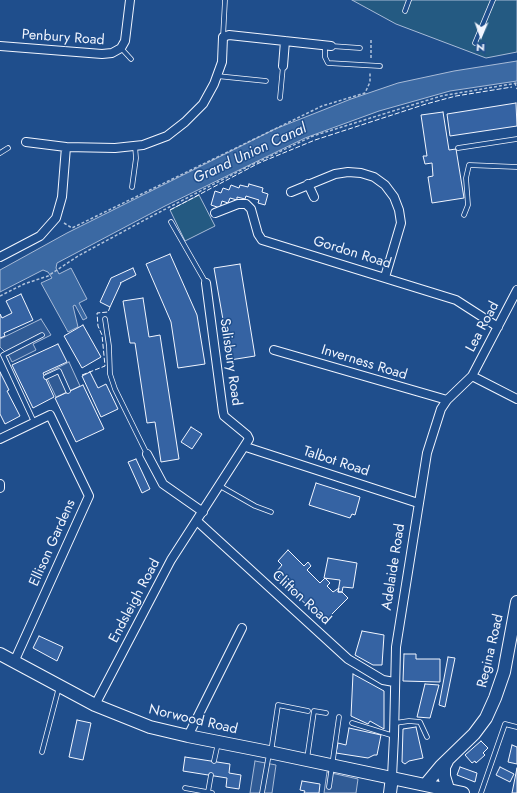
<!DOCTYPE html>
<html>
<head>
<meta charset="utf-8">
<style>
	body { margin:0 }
	#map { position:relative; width:517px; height:793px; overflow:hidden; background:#1f4e8c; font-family:Jost,sans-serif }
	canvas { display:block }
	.north { position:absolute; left:461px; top:16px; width:40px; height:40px; -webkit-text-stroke:3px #1f4e8c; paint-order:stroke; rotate:182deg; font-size:11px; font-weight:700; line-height:16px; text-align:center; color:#f2f6ff }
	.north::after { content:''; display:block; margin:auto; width:14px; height:18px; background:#f2f6ff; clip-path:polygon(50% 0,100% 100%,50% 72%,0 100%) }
</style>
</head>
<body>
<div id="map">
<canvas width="517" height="793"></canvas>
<div class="north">N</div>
</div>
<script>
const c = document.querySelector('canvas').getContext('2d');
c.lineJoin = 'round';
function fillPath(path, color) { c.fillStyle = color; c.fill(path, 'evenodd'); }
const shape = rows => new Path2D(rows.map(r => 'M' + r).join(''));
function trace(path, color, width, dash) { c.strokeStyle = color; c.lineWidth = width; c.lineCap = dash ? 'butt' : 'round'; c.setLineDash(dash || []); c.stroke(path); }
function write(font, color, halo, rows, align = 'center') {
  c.font = font + ' Jost,sans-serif'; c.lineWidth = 3; c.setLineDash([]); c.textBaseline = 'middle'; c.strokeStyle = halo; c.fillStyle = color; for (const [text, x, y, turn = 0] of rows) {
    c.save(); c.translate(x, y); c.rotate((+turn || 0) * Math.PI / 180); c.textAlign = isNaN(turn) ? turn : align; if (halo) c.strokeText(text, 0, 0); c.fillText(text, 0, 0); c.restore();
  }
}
const green = shape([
	[352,0,517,0,517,52,486,58,396,24,352,0],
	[199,195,215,226,185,241,170,210,199,195]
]);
fillPath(green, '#245a82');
trace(green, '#a8bbd7', 1);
const parking = shape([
	[41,319,51,335,33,344,36,350,12,362,9,356,0,347,0,339,41,319],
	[69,362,80,386,56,397,45,374,69,362],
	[255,761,276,765,272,793,250,793,255,761],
	[327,772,358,779,356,793,324,793,327,772]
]);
fillPath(parking, '#305b95');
trace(parking, '#a8bbd7', 1);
const water = shape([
	[517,61,517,81,450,91,379,111,305,138,165,206,57,263,56,268,59,274,71,268,87,299,79,303,87,318,83,320,75,305,73,306,78,327,68,332,41,283,52,278,48,272,43,270,39,272,0,292,0,270,67,233,275,129,351,99,398,83,454,71,517,61]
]);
fillPath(water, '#3b69a3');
trace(water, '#a8bbd7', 1);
const building = shape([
	[516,103,517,126,450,136,447,114,516,103],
	[443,112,449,150,456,149,464,198,432,203,428,177,433,176,432,163,425,164,423,156,427,156,421,115,443,112],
	[249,184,263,188,262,192,268,194,265,205,258,203,259,200,246,196,245,199,237,197,237,200,230,198,228,203,222,201,220,208,211,205,215,191,221,193,223,188,229,190,231,185,239,188,240,185,248,187,249,184],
	[170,254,197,315,205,364,178,368,171,322,146,264,170,254],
	[240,264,255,356,230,360,214,268,240,264],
	[133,268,136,275,120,283,121,283,110,307,100,302,111,278,133,268],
	[21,294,33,320,4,333,5,336,0,338,0,314,2,318,12,313,6,301,21,294],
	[143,298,149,337,160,335,179,459,161,462,155,422,147,423,135,343,130,343,123,301,143,298],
	[83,325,101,357,82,368,64,336,83,325],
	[58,344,67,362,43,373,54,397,33,408,12,365,58,344],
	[0,372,9,390,7,391,20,416,5,424,0,414,0,372],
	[90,372,98,388,106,384,118,409,101,417,82,376,90,372],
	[83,385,104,429,76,442,55,398,83,385],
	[191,427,202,434,192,449,181,442,191,427],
	[136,459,150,489,142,493,128,462,136,459],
	[316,483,360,497,355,515,352,514,350,518,309,505,316,483],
	[288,550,304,566,308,562,311,566,307,570,320,583,325,578,330,583,327,586,333,592,339,588,338,592,342,592,348,598,324,622,278,577,281,574,277,571,282,565,278,561,288,550],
	[328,558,357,563,353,588,343,587,342,592,338,592,340,580,324,578,328,558],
	[362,631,384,635,382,665,373,665,355,655,362,631],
	[39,636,63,647,57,661,33,648,39,636],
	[404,654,416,654,416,659,440,659,440,682,403,681,404,654],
	[448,657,455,658,445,707,439,705,448,657],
	[353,674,384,691,384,729,370,721,368,724,351,716,353,674],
	[425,684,439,685,430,718,417,717,425,684],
	[77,720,91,723,83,760,69,757,77,720],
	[416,727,423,758,409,761,405,764,402,762,403,729,416,727],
	[349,728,381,735,377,755,374,755,368,758,336,753,338,743,346,745,349,728],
	[481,741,488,748,483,753,485,755,476,763,475,761,472,763,465,755,481,741],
	[512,745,517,747,517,764,508,762,512,745],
	[185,757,230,764,229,773,241,775,239,789,226,787,227,778,183,771,185,757],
	[460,767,477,773,475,782,457,775,460,767],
	[500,767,514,774,510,782,496,775,500,767],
	[517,768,517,793,512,793,517,768],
	[302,781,320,784,319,793,304,793,305,791,300,790,302,781]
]);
fillPath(building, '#3563a3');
trace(building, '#f2f6ff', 1);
const lane = shape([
	[405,11,409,0],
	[223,37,225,0],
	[475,43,493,0],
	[325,45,325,57,328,63,380,66],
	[331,46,360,48],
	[121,48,131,59],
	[217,76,266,81],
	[280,98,283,66],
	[458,148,517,139],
	[0,153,8,148],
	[132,187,136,158,135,146],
	[464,215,468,205,466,178,469,165,517,167],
	[171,222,206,283],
	[105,319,109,346,110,374,115,389,147,454],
	[46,377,59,371,68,391],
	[34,422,3,355,42,335],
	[220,486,255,506,271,512],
	[352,723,394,736],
	[395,723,409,721,420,722,427,737],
	[42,752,59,687],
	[271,752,278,705,308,711],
	[307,759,314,711,326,713],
	[214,761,218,743],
	[329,787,339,717],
	[185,788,212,793],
	[208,792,211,775],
	[262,793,269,754],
	[481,793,505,724,517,727]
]);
const street = shape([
	[0,46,102,54,112,53,121,48,125,41,130,0],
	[283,66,285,41],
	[66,147,115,148,143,145,167,136,185,122,203,104,214,84,222,62,223,37,229,35,331,46],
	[308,184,314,197],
	[291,192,335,174,348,172,361,173,374,177,385,185,394,197,399,210,401,223,385,277],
	[215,213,238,204,246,204,251,209,258,234,262,240,456,300,498,327],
	[0,257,40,236,56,218,62,197,66,147,26,142],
	[274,350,447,400],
	[472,376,517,399],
	[0,439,50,415,89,496,14,662],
	[246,447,418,503],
	[147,454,163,484,203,512],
	[0,484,0,488],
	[197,521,348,659,383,680,394,682],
	[95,705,171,560,249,439,247,435,224,416,223,412,206,283],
	[188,736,242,628],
	[392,777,394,736,396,647,427,453,441,409,447,400,472,376,517,290]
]);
const secondary = shape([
	[0,654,95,705,150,727,188,736,269,752,463,793],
	[447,761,444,767,444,776,448,789],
	[426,784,441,766,474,734,486,718,495,698,504,672,517,602],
	[390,793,392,777]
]);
trace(lane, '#f2f6ff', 5.5);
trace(street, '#f2f6ff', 10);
trace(secondary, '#f2f6ff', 14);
trace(shape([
	[371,58,371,38],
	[515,83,517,89],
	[64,223,72,228,322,106,365,93,370,82,370,72],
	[0,296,24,284,48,276,78,256,152,216,245,168,313,136,441,96,517,83]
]), '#b3c4dc', 1.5, [3, 2]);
trace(lane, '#1f4e8c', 4);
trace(street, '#1f4e8c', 8);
trace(secondary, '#1f4e8c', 12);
trace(shape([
	[170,210,259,163,315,140,426,104,456,96,512,87],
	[82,375,105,366,102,335,98,326,97,313,108,312,110,307]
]), '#f2f6ff', 1, [5, 2]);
write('14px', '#f2f6ff', '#1f4e8c', [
	["Penbury Road",63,38,4],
	["Gordon Road",352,253,17],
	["Lea Road",483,327,-62],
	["Salisbury Road",230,362,82],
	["Inverness Road",364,363,17],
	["Talbot Road",336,462,18],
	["Ellison Gardens",53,543,-66],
	["Adelaide Road",394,567,-81],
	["Clifton Road",301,598,42],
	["Endsleigh Road",135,601,-62],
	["Regina Road",491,651,-77],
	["Norwood Road",193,720,13]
]);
write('italic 15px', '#f2f6ff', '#1f4e8c', [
	["Grand Union Canal",250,154,-25]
]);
</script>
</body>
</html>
